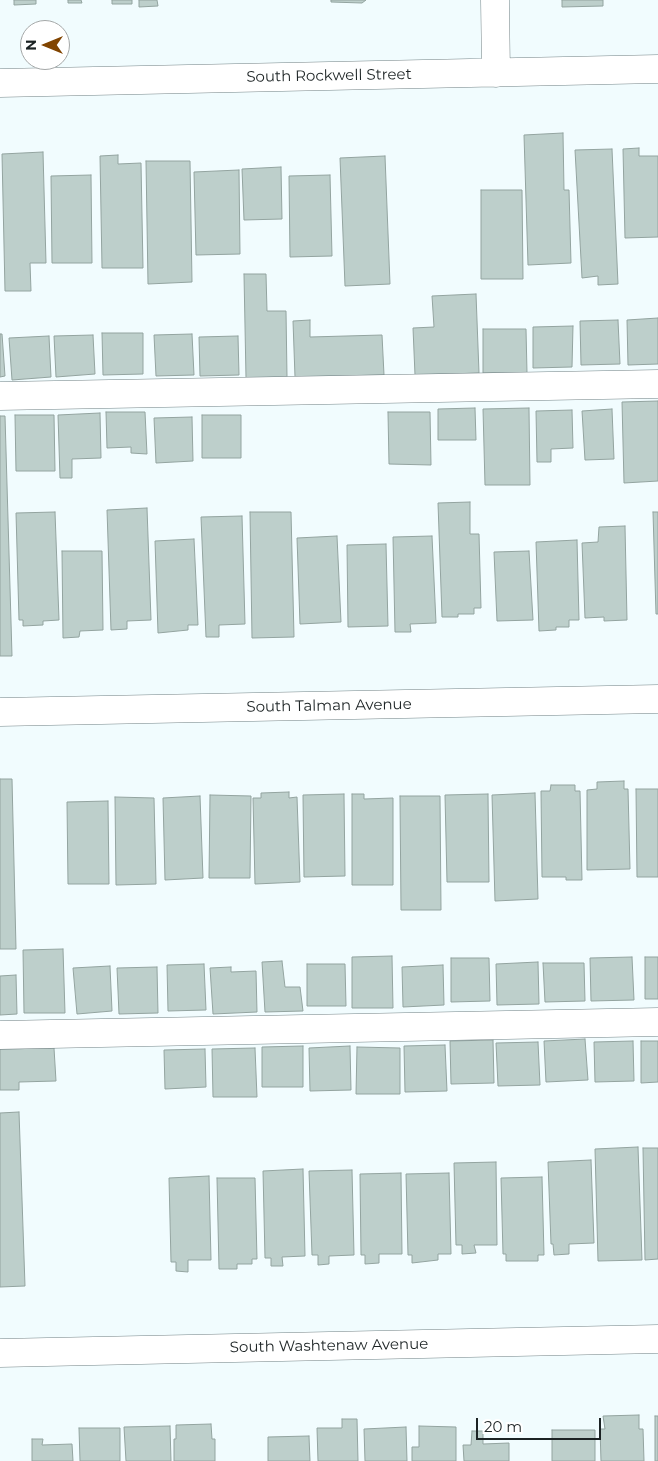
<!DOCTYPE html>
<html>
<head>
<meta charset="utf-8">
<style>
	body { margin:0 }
	#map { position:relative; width:658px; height:1461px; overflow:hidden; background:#f1fcfe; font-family:Montserrat,sans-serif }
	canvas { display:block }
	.north { position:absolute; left:20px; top:20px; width:50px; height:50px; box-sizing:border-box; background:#fff; border:1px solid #a4a7a7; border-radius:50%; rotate:270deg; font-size:14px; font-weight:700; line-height:20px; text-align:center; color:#1c2324 }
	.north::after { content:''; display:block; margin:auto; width:18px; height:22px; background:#814400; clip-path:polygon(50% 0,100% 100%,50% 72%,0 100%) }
	.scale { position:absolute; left:476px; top:1418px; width:125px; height:22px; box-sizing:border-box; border:2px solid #1c2324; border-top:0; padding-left:6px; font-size:15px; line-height:18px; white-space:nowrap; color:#1c2324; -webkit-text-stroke:4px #fff; paint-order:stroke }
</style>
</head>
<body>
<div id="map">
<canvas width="658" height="1461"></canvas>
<div class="north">N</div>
<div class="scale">20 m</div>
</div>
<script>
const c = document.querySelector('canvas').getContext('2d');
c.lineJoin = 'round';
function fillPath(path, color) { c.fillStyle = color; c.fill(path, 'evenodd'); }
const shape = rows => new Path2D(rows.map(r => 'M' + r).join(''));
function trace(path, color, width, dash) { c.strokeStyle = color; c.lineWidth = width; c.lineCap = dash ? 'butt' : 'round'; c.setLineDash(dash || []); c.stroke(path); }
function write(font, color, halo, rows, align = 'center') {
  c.font = font + ' Montserrat,sans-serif'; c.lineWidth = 4; c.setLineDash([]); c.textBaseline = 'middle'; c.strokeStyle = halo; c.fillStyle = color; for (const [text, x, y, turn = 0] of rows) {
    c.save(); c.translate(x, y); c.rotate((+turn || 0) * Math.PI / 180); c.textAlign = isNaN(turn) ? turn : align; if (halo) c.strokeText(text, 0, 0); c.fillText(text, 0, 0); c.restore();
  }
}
const building = shape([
	[14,0,36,0,36,4,14,5,14,0],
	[68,0,81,0,82,3,68,3,68,0],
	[112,0,132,0,132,4,112,4,112,0],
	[139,0,157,0,158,6,139,7,139,0],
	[331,0,366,0,362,3,331,2,331,0],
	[562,0,603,0,603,6,562,7,562,0],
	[563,133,564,190,569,190,571,263,528,265,524,135,563,133],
	[639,148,639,156,658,156,658,237,625,238,623,149,639,148],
	[612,149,618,284,598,285,598,276,582,278,575,150,612,149],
	[43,152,46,263,30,263,31,291,5,291,2,154,43,152],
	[118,155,118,164,141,163,143,268,102,268,100,156,118,155],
	[385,156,390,284,345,286,340,158,385,156],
	[146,161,190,161,192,282,148,284,146,161],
	[281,167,282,219,244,220,242,169,281,167],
	[239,170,240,254,196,255,194,172,239,170],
	[91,175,92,263,52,263,51,176,91,175],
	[330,175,332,256,290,257,289,176,330,175],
	[481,190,522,190,523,279,481,279,481,190],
	[244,274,266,274,267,311,286,311,287,377,246,378,244,274],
	[476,294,479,373,415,375,413,328,434,327,432,296,476,294],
	[658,318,658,364,628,365,627,320,658,318],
	[310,320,310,337,382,335,384,375,295,377,293,321,310,320],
	[618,320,620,364,581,365,580,321,618,320],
	[573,326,572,367,533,368,533,327,573,326],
	[483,329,526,329,527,373,483,373,483,329],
	[102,333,143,333,143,374,103,375,102,333],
	[0,334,2,334,5,376,0,377,0,334],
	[192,334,194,375,156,376,154,335,192,334],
	[93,335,95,374,56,377,54,336,93,335],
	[49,336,51,377,12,380,9,338,49,336],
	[238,336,239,375,200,376,199,337,238,336],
	[658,401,658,481,624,483,622,402,658,401],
	[475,408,476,440,438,440,438,409,475,408],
	[529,408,530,485,485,485,483,409,529,408],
	[612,409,614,459,585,460,582,411,612,409],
	[572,410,573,448,551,449,551,462,537,462,536,411,572,410],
	[106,412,145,412,147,454,131,453,131,447,107,448,106,412],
	[388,412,430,412,431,465,389,464,388,412],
	[100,413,101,458,72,459,72,478,60,478,58,415,100,413],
	[15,415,54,415,55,471,16,471,15,415],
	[202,415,241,415,241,458,202,458,202,415],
	[0,416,5,416,12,656,0,656,0,416],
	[192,417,193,461,156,463,154,418,192,417],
	[470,502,470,534,479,534,481,608,474,608,474,614,458,614,458,617,442,617,438,503,470,502],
	[147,508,151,620,127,621,127,629,111,630,107,510,147,508],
	[55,512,59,620,43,621,43,625,23,626,23,620,19,620,16,513,55,512],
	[250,512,291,512,294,637,252,638,250,512],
	[653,512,658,512,658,614,656,614,653,512],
	[242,516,245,624,219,625,219,637,206,637,201,517,242,516],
	[625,526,627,620,604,621,604,617,585,618,582,543,598,542,599,527,625,526],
	[337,536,341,622,300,624,297,538,337,536],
	[432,536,436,623,410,624,411,632,395,632,393,537,432,536],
	[194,539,198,625,188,625,188,630,158,633,155,541,194,539],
	[577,540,579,620,569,620,569,627,556,627,556,630,539,631,536,542,577,540],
	[386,544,388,626,348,627,347,545,386,544],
	[62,551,102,551,103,630,80,631,79,637,63,638,62,551],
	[529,551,533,620,497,621,494,552,529,551],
	[0,779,12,779,16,949,0,949,0,779],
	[624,781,624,789,628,789,630,869,587,870,587,790,597,789,597,782,624,781],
	[551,785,575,785,575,791,580,791,582,880,566,880,566,877,542,877,541,791,550,791,551,785],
	[636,789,658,789,658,877,637,877,636,789],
	[289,792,289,798,297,797,300,882,255,884,253,798,261,798,261,793,289,792],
	[535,793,538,899,495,901,492,795,535,793],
	[344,794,345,876,304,877,303,795,344,794],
	[352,794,364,794,364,799,393,798,393,885,352,885,352,794],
	[488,794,489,882,447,882,445,795,488,794],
	[210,795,251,796,250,878,209,878,210,795],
	[200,796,203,878,165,880,163,798,200,796],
	[400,796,440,796,441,910,401,910,400,796],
	[115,797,154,798,156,884,116,885,115,797],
	[108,801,109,884,68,884,67,802,108,801],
	[63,949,65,1013,24,1013,23,950,63,949],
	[392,956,393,1008,352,1008,352,957,392,956],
	[632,957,634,1000,591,1001,590,958,632,957],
	[645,957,658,957,658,999,645,999,645,957],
	[451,958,489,958,490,1001,451,1002,451,958],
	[282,961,285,987,300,987,303,1011,265,1012,262,962,282,961],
	[538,962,539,1004,497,1005,496,964,538,962],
	[543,963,584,963,585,1001,545,1002,543,963],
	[204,964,206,1010,168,1011,167,965,204,964],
	[307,964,345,964,346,1006,307,1006,307,964],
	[443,965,444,1005,403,1007,402,967,443,965],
	[110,966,112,1011,77,1014,73,968,110,966],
	[157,967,158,1013,119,1014,117,968,157,967],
	[231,967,231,972,256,971,257,1012,213,1014,210,968,231,967],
	[16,975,17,1014,0,1015,0,976,16,975],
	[585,1039,588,1080,546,1082,544,1041,585,1039],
	[493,1040,494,1083,451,1084,450,1041,493,1040],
	[633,1041,634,1081,595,1082,594,1042,633,1041],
	[641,1041,658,1041,658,1082,641,1083,641,1041],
	[538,1042,540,1085,498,1086,496,1043,538,1042],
	[445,1045,447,1091,405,1092,404,1046,445,1045],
	[303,1046,303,1087,262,1087,262,1047,303,1046],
	[350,1046,351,1090,310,1091,309,1048,350,1046],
	[357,1047,400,1048,400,1094,356,1094,357,1047],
	[54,1048,56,1081,19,1082,19,1090,0,1090,0,1049,54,1048],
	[255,1048,257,1097,213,1097,212,1049,255,1048],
	[205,1049,206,1087,165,1089,164,1050,205,1049],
	[19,1112,25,1286,0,1287,0,1113,19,1112],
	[638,1147,642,1260,598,1261,595,1149,638,1147],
	[643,1148,658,1148,658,1259,645,1260,643,1148],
	[591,1160,594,1243,569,1244,569,1254,554,1255,553,1244,551,1244,548,1162,591,1160],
	[496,1162,497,1245,474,1245,476,1253,462,1254,462,1245,456,1245,454,1163,496,1162],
	[303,1169,305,1256,282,1257,283,1266,271,1266,271,1258,265,1258,263,1171,303,1169],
	[352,1170,354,1255,329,1256,329,1264,318,1265,318,1255,312,1255,309,1171,352,1170],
	[401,1173,402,1254,379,1254,379,1263,365,1264,365,1255,361,1255,360,1174,401,1173],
	[449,1173,451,1254,438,1254,438,1260,412,1263,412,1255,408,1255,406,1174,449,1173],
	[209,1176,211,1260,188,1260,188,1272,176,1271,176,1262,171,1262,169,1178,209,1176],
	[542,1177,544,1255,538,1255,538,1261,506,1261,506,1254,503,1254,501,1178,542,1177],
	[217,1178,255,1178,257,1259,252,1259,252,1264,237,1264,237,1269,219,1269,217,1178],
	[639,1415,639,1429,643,1429,644,1461,601,1461,600,1429,605,1429,603,1416,639,1415],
	[655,1416,658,1416,658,1461,655,1461,655,1416],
	[342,1419,357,1419,358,1461,318,1461,317,1428,342,1428,342,1419],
	[211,1424,212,1439,215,1439,215,1461,174,1461,174,1439,176,1439,176,1425,211,1424],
	[170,1426,171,1461,126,1461,124,1427,170,1426],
	[419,1426,456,1427,456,1461,412,1461,412,1447,419,1447,419,1426],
	[406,1427,407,1461,365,1461,364,1429,406,1427],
	[79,1428,120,1428,120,1461,80,1461,79,1428],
	[552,1430,595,1430,595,1461,552,1461,552,1430],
	[472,1431,483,1431,483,1444,509,1443,509,1461,464,1461,463,1445,471,1445,472,1431],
	[309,1436,310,1461,268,1461,268,1437,309,1436],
	[32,1439,43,1439,42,1445,72,1444,73,1461,32,1461,32,1439]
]);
fillPath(building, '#bdcfcb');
trace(building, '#93a4a0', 1);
const minor = shape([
	[495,0,496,73],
	[0,83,658,69],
	[0,396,658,384],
	[0,712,658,699],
	[0,1035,658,1022],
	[0,1353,658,1339]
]);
trace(minor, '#748487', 29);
trace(minor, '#fff', 28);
write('15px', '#1c2324', '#fff', [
	["South Rockwell Street",329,76,-1],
	["South Talman Avenue",329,706,-1],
	["South Washtenaw Avenue",329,1346,-1]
]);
</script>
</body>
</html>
